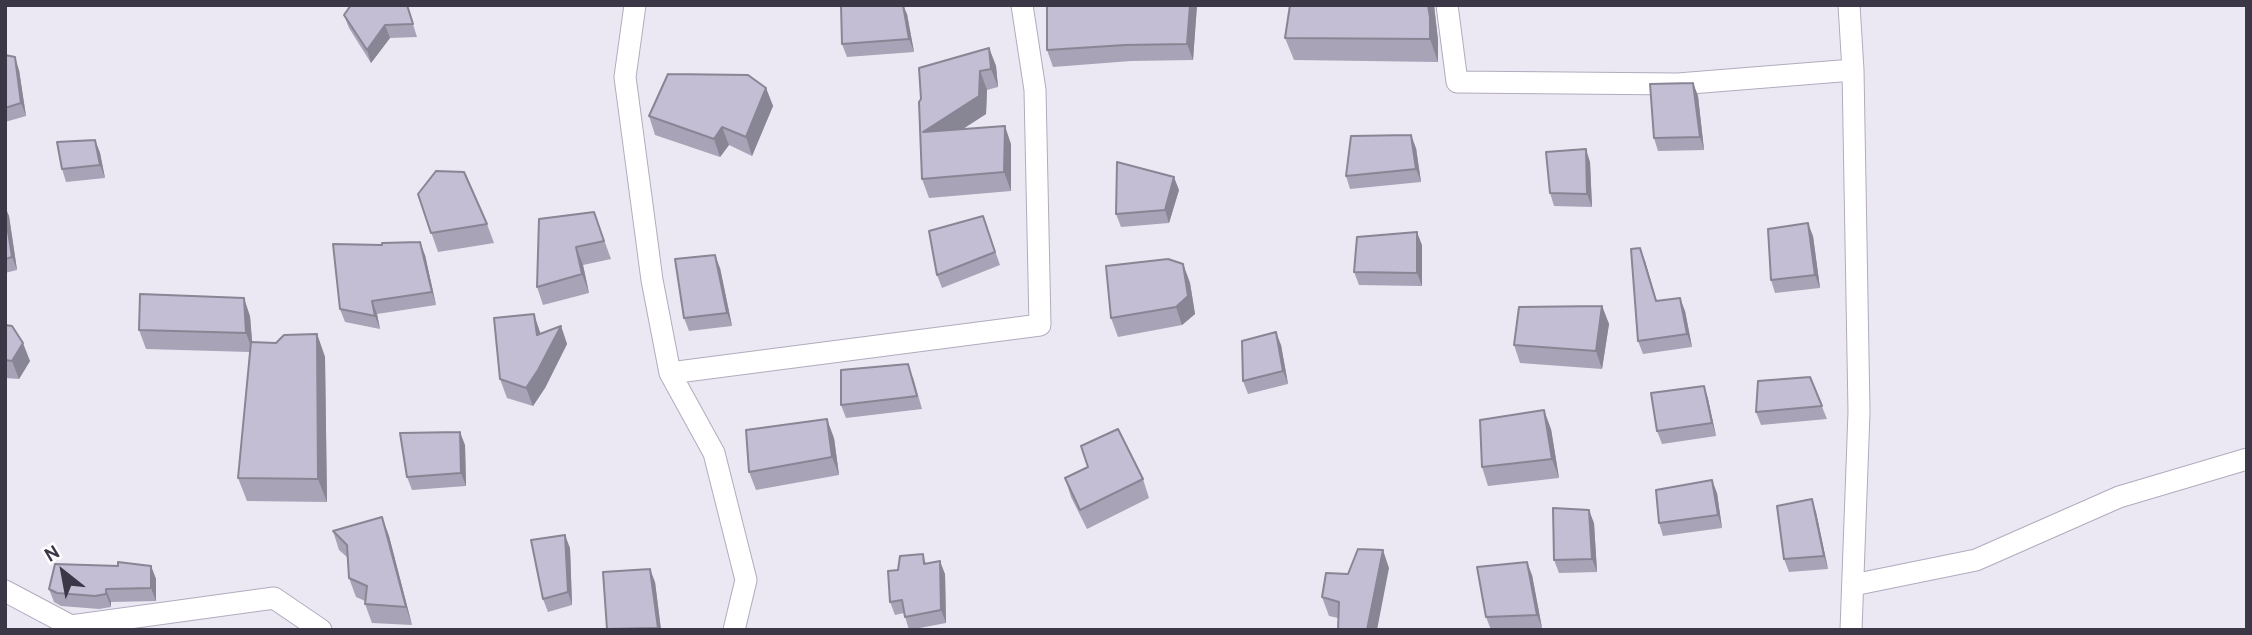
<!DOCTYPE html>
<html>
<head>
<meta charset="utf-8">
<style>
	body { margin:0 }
	#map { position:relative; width:2252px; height:635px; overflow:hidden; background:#ece8f3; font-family:Cabin,sans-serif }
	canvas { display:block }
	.frame { position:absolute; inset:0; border:7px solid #3b3746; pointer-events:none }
	.north { position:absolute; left:28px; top:537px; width:70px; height:70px; -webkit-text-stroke:5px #fff; paint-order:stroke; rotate:329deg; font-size:19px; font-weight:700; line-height:28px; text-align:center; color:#3b3746 }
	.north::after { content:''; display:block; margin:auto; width:24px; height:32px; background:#3b3746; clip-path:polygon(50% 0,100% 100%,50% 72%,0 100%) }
</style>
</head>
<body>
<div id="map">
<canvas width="2252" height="635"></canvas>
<div class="frame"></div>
<div class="north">N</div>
</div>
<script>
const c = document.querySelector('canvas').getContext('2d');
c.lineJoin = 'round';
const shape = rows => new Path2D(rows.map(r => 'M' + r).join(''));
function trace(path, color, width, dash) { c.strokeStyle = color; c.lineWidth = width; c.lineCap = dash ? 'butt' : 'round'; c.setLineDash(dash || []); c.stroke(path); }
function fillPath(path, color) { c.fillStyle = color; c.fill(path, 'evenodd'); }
const street = shape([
	[635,5,625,77,652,280,670,373,714,453,746,580,734,630],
	[1447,5,1457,82,1678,84,1853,70],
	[1849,5,1853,70,1859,412,1851,630],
	[670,373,1040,325,1035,90,1022,5],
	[1853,585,1976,560,2119,497,2247,459],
	[5,591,71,626,274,598,321,630]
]);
trace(street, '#b1abbe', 23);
trace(street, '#fff', 21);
fillPath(shape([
	[407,5,417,37,390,38,371,63,349,28,344,15],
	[1197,5,1193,60,1131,61,1053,67,1047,50],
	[1290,5,1434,5,1438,40,1438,62,1294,60,1285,38],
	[907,14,914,52,847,57,842,44],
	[989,48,996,66,998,87,987,90,986,114,963,129,1011,144,1011,191,929,198,922,179],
	[5,55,19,70,26,116,5,122],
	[1693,83,1698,96,1704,150,1658,151,1654,138],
	[766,88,773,106,752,156,729,145,720,157,655,135,649,116],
	[95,140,100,153,105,178,66,182,62,169],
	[1416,148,1421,182,1350,189,1346,176],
	[1590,162,1592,207,1554,206,1550,193],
	[1179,190,1169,223,1121,227,1116,214],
	[418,194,487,224,494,243,438,252],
	[5,207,9,216,17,270,5,273],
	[594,212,611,259,583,265,589,293,543,305,537,287],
	[983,216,1000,265,942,288,937,275],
	[1813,236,1820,288,1775,293,1771,280],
	[1422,245,1422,286,1359,285,1354,272],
	[425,255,436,305,377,314,380,329,345,322,340,309],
	[1645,261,1657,301,1685,311,1692,347,1643,354,1638,341],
	[1183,264,1190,283,1195,314,1182,325,1118,337,1111,318],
	[720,268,732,326,689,331,684,318],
	[1602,306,1609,324,1602,369,1520,363,1514,345],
	[250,316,252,342,276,343,317,334,325,357,327,502,247,501,238,478,250,352,146,349,139,330],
	[5,325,30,361,19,379,5,378],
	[561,326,567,344,545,388,533,406,507,398,500,379,541,334],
	[1281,345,1288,384,1248,394,1243,381],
	[913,377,922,409,846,418,841,405],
	[1810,377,1827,419,1761,425,1756,412],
	[1704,386,1708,399,1716,436,1662,444,1657,431],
	[1551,429,1559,478,1488,486,1482,467],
	[834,438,839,475,756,490,749,472],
	[465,445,466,486,412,490,407,477],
	[1065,478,1143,479,1149,498,1087,529,1071,497],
	[1717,493,1722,528,1663,536,1659,523],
	[1816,512,1828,569,1789,572,1784,559],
	[382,517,389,536,412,625,372,623,365,604,365,601,356,597,349,578,348,558,339,550,333,531],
	[1594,523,1597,572,1559,573,1554,560],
	[570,548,572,605,548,612,543,599],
	[923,554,926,564,945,574,946,623,909,630,904,613,895,615,890,602,898,570],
	[118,566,151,566,156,579,156,601,111,602,111,607,99,609,61,606,54,602,49,589],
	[1389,568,1338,618,1329,616,1322,597,1348,574],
	[1532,575,1542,628,1491,630,1486,617],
	[655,582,661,630,607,630]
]), '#a8a3b6');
fillPath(shape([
	[903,5,907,14,914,52,909,39],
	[1190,5,1197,5,1193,60,1187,44],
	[1428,5,1434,5,1438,40,1438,62,1430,39],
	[385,25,390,38,371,63,367,50],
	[989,48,996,66,998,87,991,69],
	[15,57,19,70,26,116,21,103],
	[980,71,987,90,986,114,930,150,923,132],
	[1693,83,1698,96,1704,150,1700,137],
	[766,88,773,106,752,156,746,137],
	[1005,126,1011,144,1011,191,1004,172],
	[722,127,729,145,720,157,714,139],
	[1411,135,1416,148,1421,182,1416,169],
	[95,140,100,153,105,178,100,165],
	[1586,149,1590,162,1592,207,1587,194],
	[1174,177,1179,190,1169,223,1165,210],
	[5,207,9,216,17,270,12,257],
	[1808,223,1813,236,1820,288,1815,275],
	[1417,232,1422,245,1422,286,1417,273],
	[420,242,425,255,436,305,432,292],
	[576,247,583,265,589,293,582,274],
	[1640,248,1645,261,1660,314,1656,301],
	[715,255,720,268,732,326,727,313],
	[1183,264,1190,283,1195,314,1182,325,1176,307],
	[244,298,250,316,253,352,246,333],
	[1680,298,1685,311,1692,347,1687,334],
	[372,301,377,314,380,329,375,316],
	[1602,306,1609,324,1602,369,1596,351],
	[534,314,540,332,543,354,537,335],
	[561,326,567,344,545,388,533,406,526,388],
	[1276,332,1281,345,1288,384,1283,371],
	[317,334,325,357,327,502,318,479],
	[23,343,30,361,19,379,12,361],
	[1704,386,1708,399,1716,436,1712,423],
	[1544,410,1551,429,1559,478,1552,459],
	[827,419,834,438,839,475,832,457],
	[460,432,465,445,466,486,461,473],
	[1712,480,1717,493,1722,528,1718,515],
	[1812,499,1816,512,1828,569,1824,556],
	[1589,510,1594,523,1597,572,1592,559],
	[382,517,389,536,412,625,406,607],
	[565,535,570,548,572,605,568,592],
	[1383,550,1389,568,1377,630,1367,630],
	[940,561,945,574,946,623,941,610],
	[1527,562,1532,575,1542,628,1537,615],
	[151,566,156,579,156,601,151,588],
	[650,569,655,582,661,630,659,630,658,628],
	[106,589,111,602,111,607,106,594]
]), '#888594');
const building = shape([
	[351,5,407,5,413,24,385,25,367,50,344,15,351,5],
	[841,5,903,5,909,39,842,44,841,5],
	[1047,5,1190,5,1187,44,1125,45,1047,50,1047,5],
	[1290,5,1428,5,1430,17,1430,39,1285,38,1290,5],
	[989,48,991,69,980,71,979,96,923,132,1005,126,1004,172,922,179,919,102,921,99,919,68,989,48],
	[5,55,15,57,21,103,5,108,5,55],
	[668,74,748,75,766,88,746,137,722,127,714,139,649,116,668,74],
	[1693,83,1700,137,1654,138,1650,84,1693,83],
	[1411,135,1416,169,1346,176,1351,136,1411,135],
	[95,140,100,165,62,169,57,142,95,140],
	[1586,149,1587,194,1550,193,1546,152,1586,149],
	[1117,162,1174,177,1165,210,1116,214,1117,162],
	[436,171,464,172,487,224,431,233,418,194,436,171],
	[5,212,12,257,5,259,5,212],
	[594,212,604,241,576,247,582,274,537,287,539,219,594,212],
	[983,216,995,252,937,275,929,231,983,216],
	[1808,223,1815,275,1771,280,1768,229,1808,223],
	[1417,232,1417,273,1354,272,1357,237,1417,232],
	[420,242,432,292,372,301,375,316,340,309,333,244,382,245,382,243,420,242],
	[1640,248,1656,301,1680,298,1687,334,1638,341,1631,249,1640,248],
	[715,255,727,313,684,318,675,259,715,255],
	[1168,259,1183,264,1188,296,1176,307,1111,318,1106,266,1168,259],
	[140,294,244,298,246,333,139,330,140,294],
	[1602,306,1596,351,1514,345,1519,307,1602,306],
	[534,314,537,335,561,326,538,370,526,388,500,379,494,318,534,314],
	[5,325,12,326,23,343,12,361,5,360,5,325],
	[1276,332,1283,371,1243,381,1242,341,1276,332],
	[317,334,318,479,238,478,251,342,276,343,284,335,317,334],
	[908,364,917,396,841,405,841,370,908,364],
	[1810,377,1822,406,1756,412,1758,381,1810,377],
	[1704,386,1712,423,1657,431,1651,393,1704,386],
	[1544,410,1552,459,1482,467,1480,420,1544,410],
	[827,419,832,457,749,472,746,430,827,419],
	[1118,429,1143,479,1080,510,1065,478,1088,467,1081,446,1118,429],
	[460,432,461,473,407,477,400,433,460,432],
	[1712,480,1718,515,1659,523,1656,490,1712,480],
	[1812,499,1824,556,1784,559,1777,506,1812,499],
	[1553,508,1589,510,1592,559,1554,560,1553,508],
	[382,517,406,607,365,604,367,586,349,578,347,545,333,531,382,517],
	[565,535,568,592,543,599,531,540,565,535],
	[1358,549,1383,550,1367,630,1338,630,1339,602,1322,597,1326,573,1348,574,1358,549],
	[923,554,924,564,940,561,941,610,905,617,902,600,890,602,888,571,898,570,900,556,923,554],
	[118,562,151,566,151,588,106,589,106,594,95,596,57,593,49,589,55,564,118,566,118,562],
	[1527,562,1537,615,1486,617,1477,567,1527,562],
	[650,569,658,628,607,629,603,572,650,569]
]);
fillPath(building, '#c3bed4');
trace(building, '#888594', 2);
</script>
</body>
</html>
